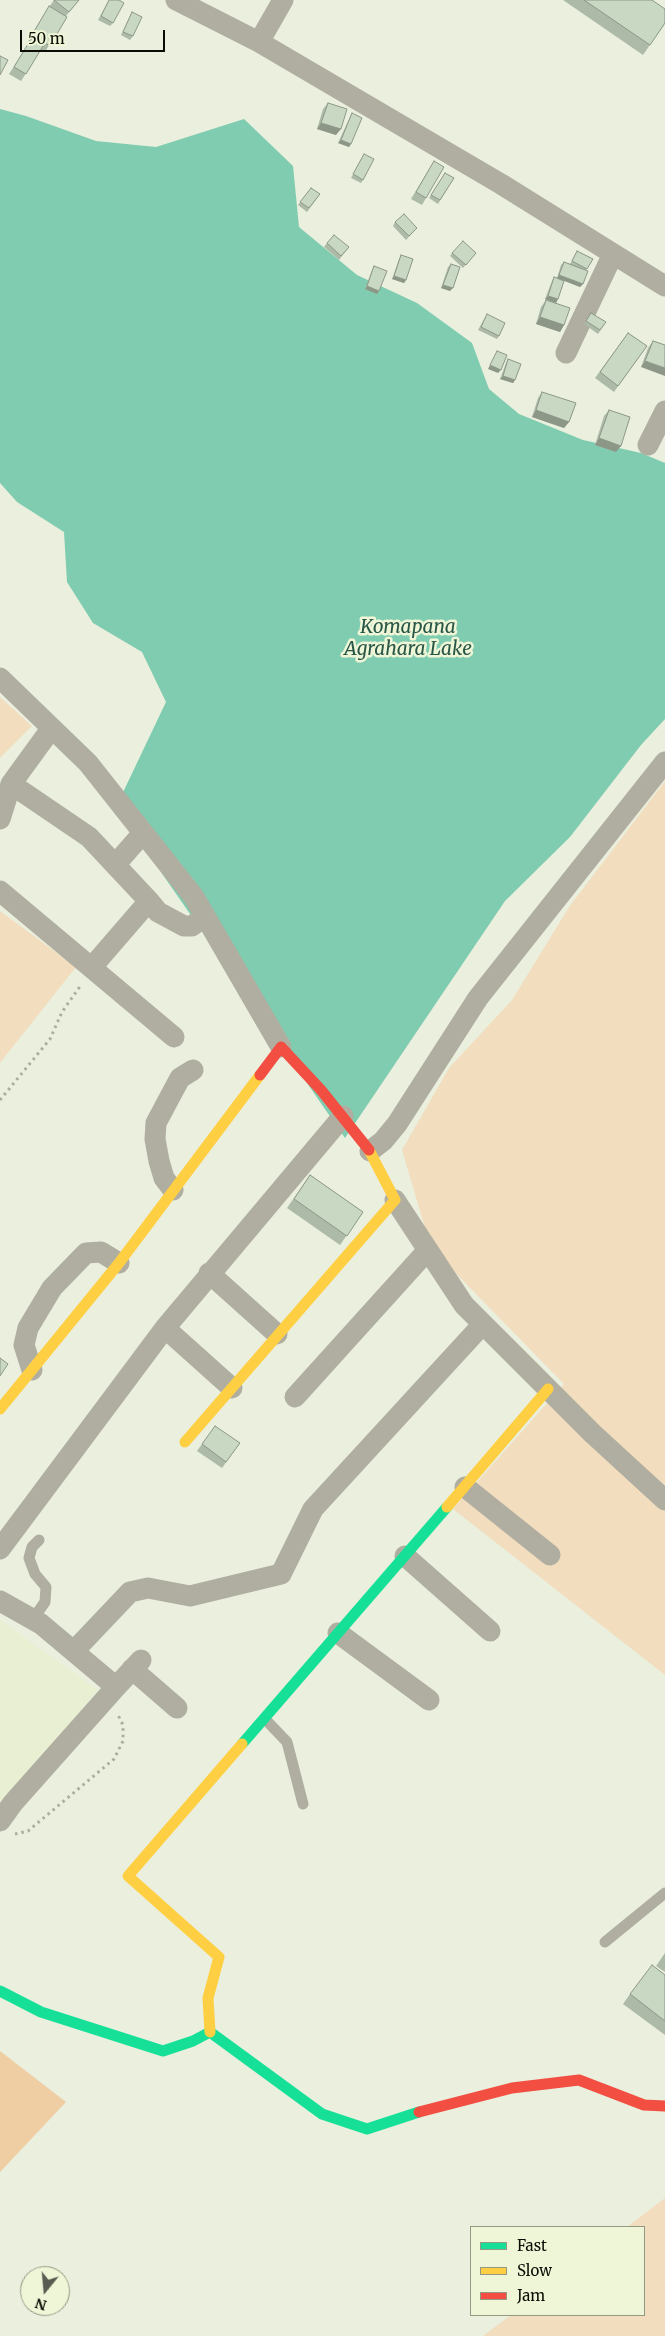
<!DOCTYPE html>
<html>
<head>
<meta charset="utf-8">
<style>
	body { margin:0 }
	#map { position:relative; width:665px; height:2336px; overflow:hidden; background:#eaefde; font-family:Merriweather,serif }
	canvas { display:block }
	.legend { position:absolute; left:470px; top:2226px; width:175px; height:90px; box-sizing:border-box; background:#eef6d7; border:1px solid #939983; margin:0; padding:6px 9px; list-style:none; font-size:15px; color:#0b0d04 }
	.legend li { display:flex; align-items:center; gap:10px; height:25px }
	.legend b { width:25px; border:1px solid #939983 }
	.north { position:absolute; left:20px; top:2266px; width:50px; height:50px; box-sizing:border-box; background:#eef6d7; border:1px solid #939983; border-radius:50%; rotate:197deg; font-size:14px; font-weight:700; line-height:20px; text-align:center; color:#0b0d04 }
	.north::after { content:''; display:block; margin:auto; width:18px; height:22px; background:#595c50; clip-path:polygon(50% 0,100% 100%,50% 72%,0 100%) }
	.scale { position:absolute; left:20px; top:30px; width:145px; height:22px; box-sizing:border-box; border:2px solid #0b0d04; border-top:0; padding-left:6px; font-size:15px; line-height:18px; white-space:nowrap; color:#0b0d04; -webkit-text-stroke:4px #eef6d7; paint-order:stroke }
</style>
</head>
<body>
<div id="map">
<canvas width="665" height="2336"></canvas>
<ul class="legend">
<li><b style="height:6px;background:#16e098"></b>Fast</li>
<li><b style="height:6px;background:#ffcf43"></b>Slow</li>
<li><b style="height:6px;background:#f24e42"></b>Jam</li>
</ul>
<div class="north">N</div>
<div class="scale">50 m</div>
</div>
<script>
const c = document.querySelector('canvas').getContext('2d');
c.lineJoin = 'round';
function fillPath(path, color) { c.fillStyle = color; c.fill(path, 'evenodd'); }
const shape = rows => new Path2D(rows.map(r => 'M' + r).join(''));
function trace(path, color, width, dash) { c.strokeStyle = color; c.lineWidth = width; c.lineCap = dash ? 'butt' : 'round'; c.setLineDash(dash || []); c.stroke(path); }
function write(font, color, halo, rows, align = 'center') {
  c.font = font + ' Merriweather,serif'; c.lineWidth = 5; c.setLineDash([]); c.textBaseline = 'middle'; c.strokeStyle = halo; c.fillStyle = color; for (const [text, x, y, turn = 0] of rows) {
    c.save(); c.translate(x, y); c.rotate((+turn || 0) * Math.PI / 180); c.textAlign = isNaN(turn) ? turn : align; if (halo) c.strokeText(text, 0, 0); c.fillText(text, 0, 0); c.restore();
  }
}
fillPath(shape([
	[0,1620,98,1690,0,1806]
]), '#e8efd2');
fillPath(shape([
	[0,697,32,726,0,758],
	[665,781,665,1675,453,1509,564,1384,431,1248,402,1150,449,1068,512,1000,569,907],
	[0,911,76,967,0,1063],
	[665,2198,665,2336,483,2336,511,2315,644,2315,644,2227,627,2227]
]), '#f2debf');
fillPath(shape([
	[0,2051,66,2102,0,2172]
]), '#eecea2');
fillPath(shape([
	[0,109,26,116,96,141,156,147,244,119,293,166,299,227,357,275,417,303,472,343,489,389,519,414,583,440,641,453,665,463,665,719,641,745,570,837,505,901,345,1138,116,807,166,702,142,652,93,623,67,582,64,532,17,502,0,483]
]), '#7fccb0');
trace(shape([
	[0,1100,50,1039,62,1012,81,985],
	[15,1834,28,1831,114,1759,123,1741,123,1725,117,1713]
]), '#adaca0', 3, [2.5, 4]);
trace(shape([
	[33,1619,45,1602,46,1587,35,1574,29,1558,32,1547,39,1540],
	[265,1719,287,1742,303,1804],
	[605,1942,665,1893]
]), '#b0aea0', 11);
trace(shape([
	[176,0,259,42,501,184,665,286],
	[259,42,283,0],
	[566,353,613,254],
	[648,445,665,411],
	[0,678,88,763,194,897,281,1047],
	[11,784,89,837,149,901,92,967],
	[0,819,11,784,51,729],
	[115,865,143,833],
	[0,891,174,1037],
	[149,901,158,912,184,926,192,926,205,916],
	[370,1151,383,1141,397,1124,478,998,665,762],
	[173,1190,164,1178,159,1161,155,1139,156,1123,180,1078,193,1070],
	[395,1200,464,1305,592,1433,665,1500],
	[209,1273,277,1334],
	[165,1328,232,1388],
	[32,1370,24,1345,28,1328,52,1288,86,1253,101,1252,119,1263],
	[295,1397,427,1251],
	[465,1487,550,1555],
	[0,1549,165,1328,343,1116],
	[405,1556,490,1631],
	[0,1601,41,1624,116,1687,141,1660],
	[338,1633,429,1700],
	[74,1651,130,1592,148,1588,190,1596,281,1574,313,1509,483,1324],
	[132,1669,177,1708],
	[0,1821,13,1803,116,1687]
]), '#b0aea0', 21);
trace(shape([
	[242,1744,447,1507],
	[0,1991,41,2012,163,2051,193,2041,210,2032,322,2114,367,2129,419,2112]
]), '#16e098', 11);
trace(shape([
	[0,1409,119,1263,260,1075],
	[185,1442,395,1200,369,1150],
	[447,1507,548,1389],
	[210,2032,208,1998,219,1957,128,1876,242,1744]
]), '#ffcf43', 11);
trace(shape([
	[260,1075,281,1047,321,1090,369,1150],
	[419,2112,512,2088,579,2080,644,2105,665,2106]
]), '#f24e42', 11);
fillPath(shape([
	[54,0,79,0,66,16,45,52,41,50,21,81,9,74,29,43,27,42,45,13],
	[109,0,119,0,113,23,110,26,98,20],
	[563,0,652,0,665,23,643,55],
	[132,12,133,36,130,40,121,35],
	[328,103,336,135,317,129,323,109],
	[352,113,351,144,349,147,338,143,350,117],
	[364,154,363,180,361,183,351,178],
	[434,161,426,198,422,205,411,199],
	[445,173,454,178,438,204,429,198],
	[311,188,320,194,307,212,298,205],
	[395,222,417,228,406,240,393,226],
	[327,243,349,247,339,260,324,247],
	[577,251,593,259,586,270,583,284,580,287,557,278,561,265,564,262,570,264],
	[452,253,476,253,463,268,450,256],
	[401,255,406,280,404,283,392,279,399,259],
	[451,264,450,291,441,288,448,267],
	[374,266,377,294,365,289,372,270],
	[554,277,558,299,556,303,545,299,552,281],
	[546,300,564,325,560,332,536,324,541,307],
	[591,313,606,322,598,334,584,324],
	[487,314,499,336,497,339,478,330],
	[628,333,647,346,614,392,595,378],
	[653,341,665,345,641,367,648,348],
	[508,359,515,380,513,383,500,379,506,363],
	[542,392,569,422,564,428,532,417,538,398],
	[609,410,616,452,595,445,604,416],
	[310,1175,363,1212,340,1245,287,1208],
	[240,1443,222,1468,197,1451,202,1444],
	[665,1953,665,1972,656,1966],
	[665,1975,665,2035,623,2004,630,1994]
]), '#adbaa8');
fillPath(shape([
	[321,123,341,129,336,135,317,129],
	[341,140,351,144,349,147,338,143],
	[559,275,583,284,580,287,557,278],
	[394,276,406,280,404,283,392,279],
	[443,285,453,288,450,291,441,288],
	[367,286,379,291,377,294,365,289],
	[548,296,558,299,556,303,545,299],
	[540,317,564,325,560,332,536,324],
	[645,361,665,368,665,376,641,367],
	[490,365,501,370,498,373,488,369],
	[503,376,515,380,513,383,500,379],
	[536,410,569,422,564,428,532,417],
	[599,438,621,446,616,452,595,445]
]), '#8d9788');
const building = shape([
	[54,0,79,0,69,12,54,0],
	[109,0,119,0,124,3,113,23,101,16,109,0],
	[584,0,652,0,665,9,665,23,650,45,584,0],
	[49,6,67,17,50,46,32,35,49,6],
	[132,12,142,17,133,36,123,32,132,12],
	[31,39,43,46,26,74,14,67,31,39],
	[0,56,8,60,0,75,0,56],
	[328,103,347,109,341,129,321,123,328,103],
	[352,113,362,118,351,144,341,140,352,113],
	[364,154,374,159,363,180,353,174,364,154],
	[434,161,444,167,426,198,416,192,434,161],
	[445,173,454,178,440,200,431,195,445,173],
	[311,188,320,194,309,208,300,202,311,188],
	[404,214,417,228,409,236,395,222,404,214],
	[334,235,349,247,341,256,327,243,334,235],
	[463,241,476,253,466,265,452,253,463,241],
	[577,251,593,259,587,269,572,261,577,251],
	[401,255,413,259,406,280,394,276,401,255],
	[564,262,588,271,583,284,559,275,564,262],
	[451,264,460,267,453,288,443,285,451,264],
	[374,266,387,271,379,291,367,286,374,266],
	[554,277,564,281,558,299,548,296,554,277],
	[546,300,570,308,564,325,540,317,546,300],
	[591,313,606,322,600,330,586,321,591,313],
	[487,314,505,323,499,336,481,327,487,314],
	[628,333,647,346,618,386,600,372,628,333],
	[653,341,665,345,665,368,645,361,653,341],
	[497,351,507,355,501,370,490,365,497,351],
	[508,359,521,364,515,380,503,376,508,359],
	[542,392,576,403,569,422,536,410,542,392],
	[609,410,630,417,621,446,599,438,609,410],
	[310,1175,363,1212,347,1236,294,1199,310,1175],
	[0,1358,8,1364,0,1376,0,1358],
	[215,1426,240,1443,226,1462,202,1444,215,1426],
	[652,1965,665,1975,665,2021,630,1994,652,1965]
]);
fillPath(building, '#c9d8c3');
trace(building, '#8d9788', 1);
write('italic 19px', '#285647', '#eef6d7', [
	["Komapana",408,628],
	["Agrahara Lake",408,650]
]);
</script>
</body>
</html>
